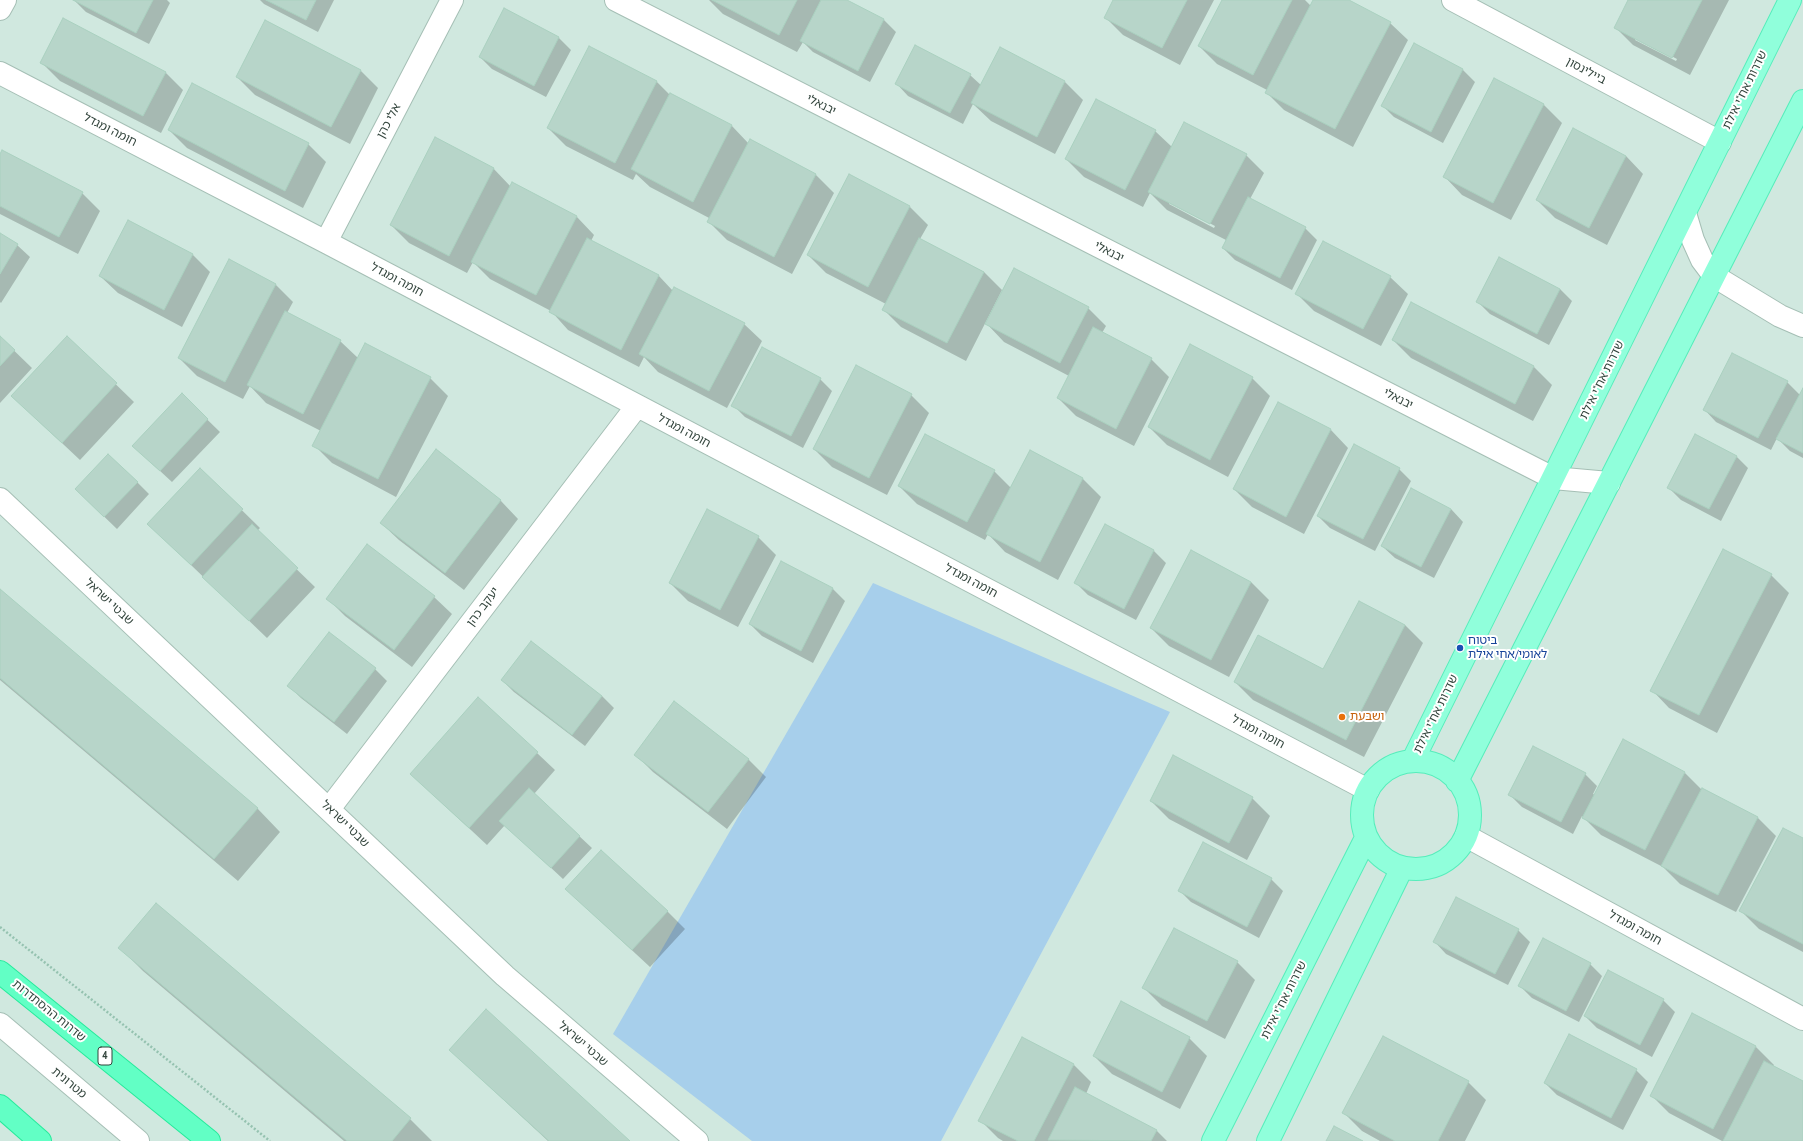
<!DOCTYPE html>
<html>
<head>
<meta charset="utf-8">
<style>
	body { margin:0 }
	canvas { display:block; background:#e3f3ee }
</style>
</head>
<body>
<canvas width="1803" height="1141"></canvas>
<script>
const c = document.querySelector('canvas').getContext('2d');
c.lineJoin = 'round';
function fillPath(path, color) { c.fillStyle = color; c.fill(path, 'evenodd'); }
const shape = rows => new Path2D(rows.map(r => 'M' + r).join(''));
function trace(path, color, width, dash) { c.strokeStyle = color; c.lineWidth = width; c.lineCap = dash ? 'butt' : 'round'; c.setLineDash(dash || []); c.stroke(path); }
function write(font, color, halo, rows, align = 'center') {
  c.font = font + ' "PT Sans Narrow","Noto Sans Hebrew",sans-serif'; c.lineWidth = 4; c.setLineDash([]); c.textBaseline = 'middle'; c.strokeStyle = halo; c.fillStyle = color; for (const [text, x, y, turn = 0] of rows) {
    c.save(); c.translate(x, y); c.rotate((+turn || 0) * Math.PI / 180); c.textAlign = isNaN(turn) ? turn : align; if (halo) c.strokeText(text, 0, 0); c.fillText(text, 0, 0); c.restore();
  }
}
fillPath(shape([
	[0,0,1803,0,1803,1141,0,1141]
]), '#d0e8df');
fillPath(shape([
	[873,583,1170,712,941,1141,752,1141,613,1034]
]), '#a7cfeb');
fillPath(shape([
	[74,0,167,0,170,3,149,44,86,12],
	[260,0,334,0,318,32,264,4],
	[709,0,845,0,884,20,896,32,870,82,813,52,803,42,797,52,723,14],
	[1114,0,1214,0,1180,65,1123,35,1105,17],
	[1223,0,1305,0,1311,6,1314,0,1347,0,1390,23,1408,40,1353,147,1284,110,1266,92,1267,90,1217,64,1199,46],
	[1629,0,1729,0,1690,75,1633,45,1615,27],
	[1635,37,1677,59,1676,61,1635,40],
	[504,9,559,38,571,50,546,97,492,69,480,57],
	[1414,44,1463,70,1475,82,1443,143,1394,117,1382,105],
	[1001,49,1065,82,1083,100,1055,154,991,121,973,104,963,124,908,96,896,83,970,75,982,86],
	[42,63,165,72,183,90,161,133,60,81],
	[360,70,378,88,350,144,255,95,237,77],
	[1495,80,1544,105,1562,123,1511,220,1462,195,1445,177],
	[656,81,670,95,732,126,749,144,751,141,816,175,834,193,792,274,727,240,709,222,711,219,650,187,636,174,633,180,566,146,548,128],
	[169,130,308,144,326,162,303,208,187,148],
	[1155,131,1172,147,1246,155,1264,173,1250,199,1305,228,1317,240,1292,290,1235,260,1223,248,1226,240,1167,210,1150,193,1143,207,1084,177,1066,159],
	[1169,202,1215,226,1214,228,1169,204],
	[0,156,82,193,100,211,78,254,0,214],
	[1626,156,1643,174,1607,245,1555,218,1537,200],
	[493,168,511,187,577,217,594,235,591,241,659,276,673,291,744,324,762,341,727,408,658,372,644,357,639,367,568,330,551,311,490,279,473,262,467,273,409,243,391,225],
	[849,175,910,207,928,225,920,239,984,272,1002,290,966,361,901,327,883,309,886,304,826,273,808,255],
	[0,234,17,245,30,257,1,303,0,302],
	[192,254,210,272,182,327,118,293,100,276],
	[1390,277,1408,294,1381,346,1314,311,1296,293],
	[275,284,293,302,287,313,340,341,358,358,430,378,448,396,396,497,332,463,314,445,321,431,266,403,250,386,243,399,197,376,179,358],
	[1560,289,1572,301,1549,345,1490,314,1478,302],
	[1412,303,1534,367,1552,385,1533,421,1411,358,1393,340],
	[1088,308,1106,326,1102,333,1151,359,1169,377,1134,446,1076,416,1058,398,1069,376,1004,342,987,324],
	[0,337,32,368,0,403],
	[67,337,134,402,80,460,30,413],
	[1252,378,1270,396,1228,477,1167,445,1149,427],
	[820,379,832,391,803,448,745,417,733,405],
	[1787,382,1800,395,1803,390,1803,458,1790,451,1777,438,1771,450,1716,422,1704,409],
	[182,395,220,432,172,482,146,458],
	[911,395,929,413,887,495,832,467,814,449],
	[1278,403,1331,430,1348,448,1304,534,1252,507,1234,489],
	[436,451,501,501,518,519,464,590,399,540,381,523],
	[1030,451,1083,479,1101,497,1058,580,1005,552,988,534,985,540,917,504,899,486,994,471,1011,488],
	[1736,456,1748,468,1721,521,1681,500,1669,488],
	[200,469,260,528,257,531,315,587,267,638,167,542],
	[1399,469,1411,481,1375,551,1330,528,1318,516],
	[137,482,149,494,117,529,88,501],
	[1451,509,1463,522,1434,578,1395,558,1382,546],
	[1105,525,1154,551,1166,563,1136,620,1088,595,1076,583],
	[758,537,776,555,738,627,688,601,670,583],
	[782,562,833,589,845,601,813,663,762,636,750,624],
	[1771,575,1789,593,1717,733,1669,708,1652,690],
	[1251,582,1269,600,1229,677,1169,646,1151,628],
	[0,591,257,808,280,832,238,881,0,680],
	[434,597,452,614,412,667,345,616,327,598],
	[1405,625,1423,643,1364,757,1253,700,1235,682,1323,670],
	[375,669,387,681,347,734,301,698,289,686],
	[502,680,602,696,614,708,585,746,514,692],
	[537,753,555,770,534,794,592,848,563,879,505,825,487,845,411,774],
	[635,754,748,759,766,777,727,829,653,772],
	[1685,773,1702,790,1758,818,1776,836,1736,912,1680,884,1663,867,1601,835,1582,816,1573,834,1522,807,1510,795,1585,774,1597,786,1593,794,1595,795],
	[1252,798,1270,816,1247,860,1169,819,1151,801],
	[1803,839,1803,952,1759,929,1741,911],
	[1271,879,1283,891,1259,938,1191,902,1179,890],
	[566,889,667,911,685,929,650,967],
	[156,905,410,1119,432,1141,344,1141,143,971,120,948],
	[1518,930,1530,942,1508,985,1446,954,1434,941],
	[1237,962,1255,980,1225,1039,1162,1006,1144,988],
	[1590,964,1602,976,1579,1022,1532,998,1520,986],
	[1663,1000,1675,1012,1652,1057,1597,1028,1585,1016],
	[1692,1014,1756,1047,1774,1065,1773,1067,1803,1082,1803,1141,1722,1141,1669,1113,1651,1095],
	[1189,1038,1207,1056,1180,1109,1112,1074,1094,1056],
	[450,1050,629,1141,548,1141],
	[1074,1065,1091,1082,1086,1094,1157,1131,1167,1141,1003,1141,998,1138,980,1120],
	[1636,1070,1648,1082,1623,1130,1557,1095,1545,1083],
	[1468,1082,1486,1100,1465,1141,1380,1141,1362,1131,1344,1113]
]), '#0003');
const building = shape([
	[73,0,153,0,136,33,73,0],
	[266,0,316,0,306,20,266,0],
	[712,0,797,0,779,35,712,0],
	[821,0,847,0,884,19,858,71,800,41,821,0],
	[1113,0,1187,0,1162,48,1104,18,1113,0],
	[1222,0,1292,0,1253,75,1198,46,1222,0],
	[1313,0,1349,0,1391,22,1335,129,1265,93,1313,0],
	[1628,0,1702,0,1672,58,1614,28,1628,0],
	[504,8,559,37,534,86,479,57,504,8],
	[63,18,166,72,143,116,40,63,63,18],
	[265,20,361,70,331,127,236,77,265,20],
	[1414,43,1463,69,1431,132,1381,106,1414,43],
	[915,45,971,74,950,113,895,84,915,45],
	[589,46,657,81,615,163,547,128,589,46],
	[1000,47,1065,81,1037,137,971,103,1000,47],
	[1494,78,1544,104,1493,203,1443,177,1494,78],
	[192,83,309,143,285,191,168,130,192,83],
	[670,93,732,125,693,202,631,169,670,93],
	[1096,99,1156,130,1125,190,1065,159,1096,99],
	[1184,122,1247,154,1210,224,1148,192,1184,122],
	[1573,128,1626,156,1589,228,1536,200,1573,128],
	[435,137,494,168,449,256,390,225,435,137],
	[750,139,816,174,774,257,707,222,750,139],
	[2,150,83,192,59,237,0,206,0,154,2,150],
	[849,174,910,206,868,287,807,255,849,174],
	[512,182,577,216,536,295,471,262,512,182],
	[1248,197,1306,227,1280,278,1222,248,1248,197],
	[128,220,193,254,164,310,99,276,128,220],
	[0,233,18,244,0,274,0,233],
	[587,238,659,275,621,350,549,312,587,238],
	[919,238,984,272,947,343,882,310,919,238],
	[1323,241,1391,276,1363,329,1295,294,1323,241],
	[1499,257,1560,289,1537,334,1476,302,1499,257],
	[229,259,276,284,225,382,178,358,229,259],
	[1014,268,1089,307,1060,363,985,324,1014,268],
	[674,287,745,323,709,391,639,354,674,287],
	[1411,302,1534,366,1515,404,1392,340,1411,302],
	[285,311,341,340,303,414,247,385,285,311],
	[1093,327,1152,358,1116,429,1057,398,1093,327],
	[0,336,15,350,0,366,0,336],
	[67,336,117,383,62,443,11,396,67,336],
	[365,343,431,377,378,479,312,446,365,343],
	[1190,344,1253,377,1210,460,1148,427,1190,344],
	[762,347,821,378,791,436,731,406,762,347],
	[1732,353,1788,381,1758,438,1703,410,1732,353],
	[856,365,912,394,869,478,813,449,856,365],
	[1803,388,1803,453,1776,439,1803,388],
	[182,393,208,419,160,471,132,446,182,393],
	[1278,402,1331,429,1286,517,1233,489,1278,402],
	[925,434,995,470,967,522,898,486,925,434],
	[1695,434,1737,456,1709,509,1667,488,1695,434],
	[1354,444,1400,468,1363,539,1317,516,1354,444],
	[436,449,501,500,445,573,380,523,436,449],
	[1030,450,1083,478,1040,562,986,534,1030,450],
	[108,454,138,482,104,517,75,489,108,454],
	[200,468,243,509,191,565,147,524,200,468],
	[1411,488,1451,509,1421,567,1381,546,1411,488],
	[707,509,759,536,720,610,669,583,707,509],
	[252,524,298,568,249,621,202,577,252,524],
	[1105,524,1154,550,1124,609,1074,583,1105,524],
	[367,544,435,596,394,650,326,599,367,544],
	[1723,549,1772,574,1699,715,1650,691,1723,549],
	[1191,550,1251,582,1211,660,1150,628,1191,550],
	[781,561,833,588,801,651,749,624,781,561],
	[0,589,258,808,214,859,0,678,0,589],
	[1359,601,1405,625,1346,740,1234,682,1258,635,1323,669,1359,601],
	[329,632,376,668,334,722,287,686,329,632],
	[531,641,602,696,572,735,501,680,531,641],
	[478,697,538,752,469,828,410,774,478,697],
	[674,701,749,759,708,812,634,755,674,701],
	[1623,739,1685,772,1645,850,1582,818,1623,739],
	[1533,746,1586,773,1561,822,1508,795,1533,746],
	[1173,755,1253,797,1229,843,1150,801,1173,755],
	[529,788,580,836,551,868,499,821,529,788],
	[1702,788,1758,817,1718,895,1661,866,1702,788],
	[1783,828,1803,838,1803,944,1739,911,1783,828],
	[1203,842,1272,878,1247,927,1178,891,1203,842],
	[601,850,668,911,632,950,565,889,601,850],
	[1456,897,1519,929,1495,974,1433,942,1456,897],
	[156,903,411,1118,392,1141,347,1141,118,948,156,903],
	[1174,928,1238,961,1207,1021,1142,988,1174,928],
	[1543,938,1591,963,1566,1011,1518,986,1543,938],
	[1608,970,1664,999,1640,1045,1584,1016,1608,970],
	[1121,1001,1190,1037,1162,1092,1093,1056,1121,1001],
	[486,1009,630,1141,549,1141,449,1050,486,1009],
	[1692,1013,1756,1046,1713,1129,1650,1096,1692,1013],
	[1569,1034,1637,1069,1611,1118,1544,1083,1569,1034],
	[1383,1036,1469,1081,1438,1141,1395,1141,1342,1113,1383,1036],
	[1022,1037,1074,1064,1034,1141,1018,1141,978,1121,1022,1037],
	[1764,1061,1803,1081,1803,1141,1723,1141,1764,1061],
	[1075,1087,1157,1130,1151,1141,1048,1140,1075,1087],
	[1334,1126,1363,1141,1326,1141,1334,1126]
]);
fillPath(building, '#b7d5c9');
trace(building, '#aad1c0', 1);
const minor = shape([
	[616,0,1553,478,1609,483],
	[1453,0,1720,142],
	[0,9,5,0],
	[0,73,326,242,1368,790],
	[1685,213,1693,240,1702,260,1714,276,1780,316,1803,326],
	[326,242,452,0],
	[0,499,505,976,697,1141],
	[329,809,637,406],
	[1466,836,1803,1019],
	[0,1024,138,1141]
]);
const major = shape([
	[1413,760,1790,0],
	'1362 815a54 54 0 1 1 108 0a54 54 0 1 1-108 0Z',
	[1457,781,1803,101],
	[1213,1141,1366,838],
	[1268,1141,1402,868]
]);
const highway = shape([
	[0,972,209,1141],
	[0,1106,40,1141]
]);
trace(minor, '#a5bfb5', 24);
trace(major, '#56edbb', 24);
trace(highway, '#26ea9b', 24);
trace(shape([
	[0,927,270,1141]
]), '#95c2b0', 2.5, [2, 2]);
trace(minor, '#fff', 22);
trace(major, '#90ffdb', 22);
trace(highway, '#62ffc5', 22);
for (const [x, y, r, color] of [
	[1460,648,4,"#1a4fb4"],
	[1342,717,4,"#e8710a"]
]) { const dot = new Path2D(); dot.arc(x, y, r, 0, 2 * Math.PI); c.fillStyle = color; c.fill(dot); trace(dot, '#fff', 1.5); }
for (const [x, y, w] of [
	[105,1056,14]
]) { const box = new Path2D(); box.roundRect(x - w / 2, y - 9, w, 18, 3); c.fillStyle = '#fff'; c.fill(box); trace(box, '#33453d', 1); }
write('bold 11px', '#33453d', null, [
	["4",105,1056]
]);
write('12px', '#33453d', '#fff', [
	["ביילינסון",1586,71,28],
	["שדרות אח\"י אילת",1745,90,-64],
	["יבנאלי",821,105,27],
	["אלי כהן",389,121,-62],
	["חומה ומגדל",110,130,27],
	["יבנאלי",1109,252,27],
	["חומה ומגדל",397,280,28],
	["שדרות אח\"י אילת",1602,380,-64],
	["יבנאלי",1398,399,27],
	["חומה ומגדל",684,431,28],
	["חומה ומגדל",971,581,28],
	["שבטי ישראל",109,602,43],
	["יעקב כהן",483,607,-53],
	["שדרות אח\"י אילת",1436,714,-64],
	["חומה ומגדל",1258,732,28],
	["שבטי ישראל",345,824,44],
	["חומה ומגדל",1635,928,29],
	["שדרות אח\"י אילת",1284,1000,-63],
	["שדרות ההסתדרות",49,1011,39],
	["שבטי ישראל",583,1044,41],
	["מטרונית",69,1083,40]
]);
write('12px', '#164399', '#fff', [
	["ביטוח",1468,641],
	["לאומי/אחי אילת",1468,655]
], 'left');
write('12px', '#c56008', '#fff', [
	["ושבעת",1350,717]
], 'left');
</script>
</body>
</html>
